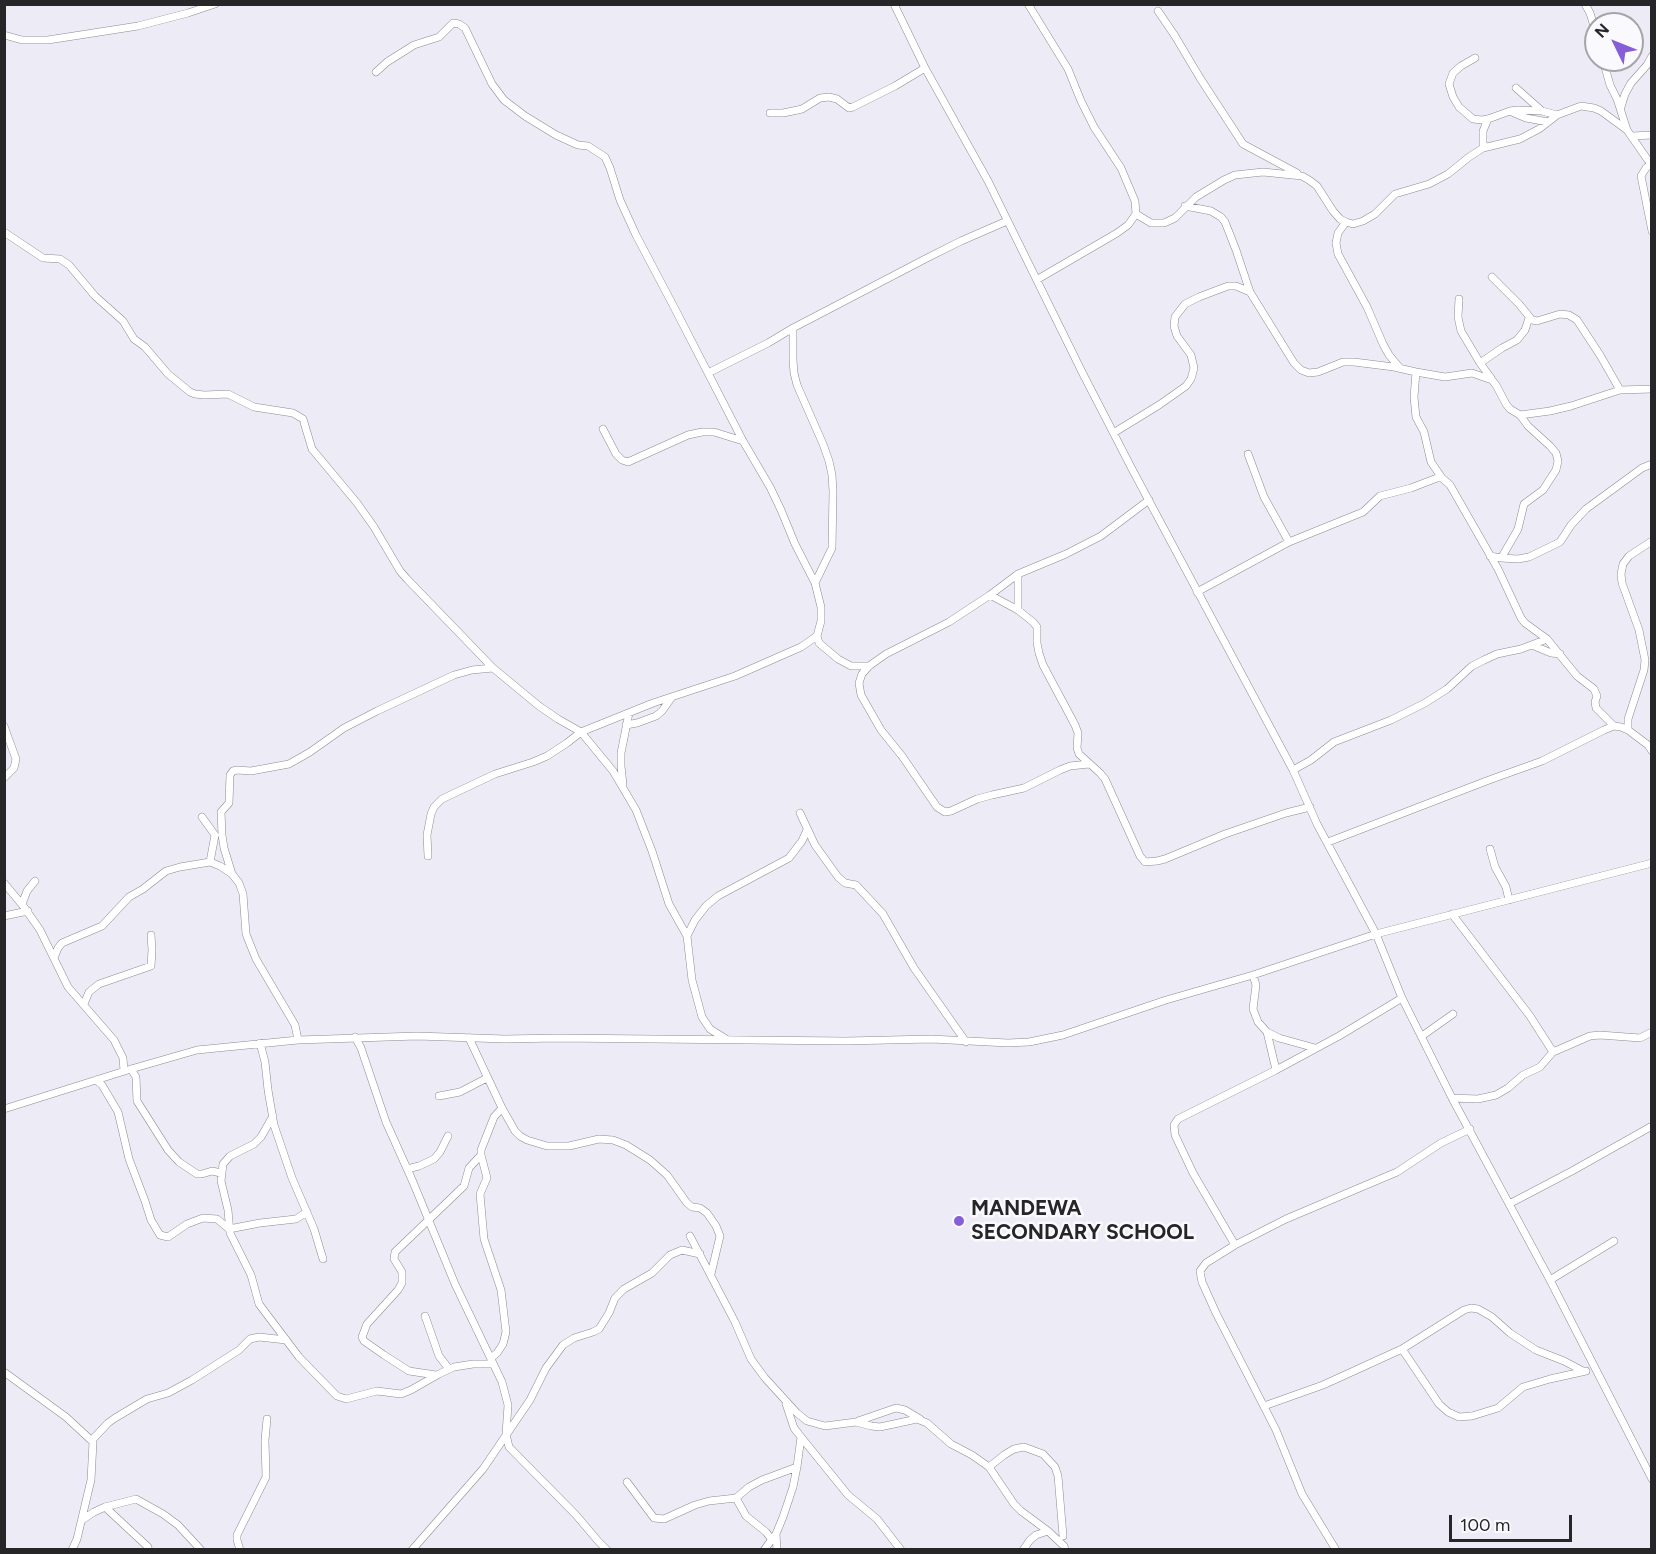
<!DOCTYPE html>
<html>
<head>
<meta charset="utf-8">
<style>
	body { margin:0 }
	#map { position:relative; width:1656px; height:1554px; overflow:hidden; background:#edebf5; font-family:Figtree,sans-serif }
	canvas { display:block }
	.frame { position:absolute; inset:0; border:6px solid #262629; pointer-events:none }
	.north { position:absolute; left:1584px; top:12px; width:60px; height:60px; box-sizing:border-box; background:#faf9fe; border:2px solid #a5a5a9; border-radius:50%; rotate:313deg; font-size:16px; font-weight:700; line-height:24px; text-align:center; color:#262629 }
	.north::after { content:''; display:block; margin:auto; width:21px; height:27px; background:#855ed8; clip-path:polygon(50% 0,100% 100%,50% 72%,0 100%) }
	.scale { position:absolute; left:1449px; top:1515px; width:123px; height:27px; box-sizing:border-box; border:3px solid #262629; border-top:0; padding-left:8px; font-size:18px; line-height:21px; white-space:nowrap; color:#262629; -webkit-text-stroke:4px #faf9fe; paint-order:stroke }
</style>
</head>
<body>
<div id="map">
<canvas width="1656" height="1554"></canvas>
<div class="frame"></div>
<div class="north">N</div>
<div class="scale">100 m</div>
</div>
<script>
const c = document.querySelector('canvas').getContext('2d');
c.lineJoin = 'round';
const shape = rows => new Path2D(rows.map(r => 'M' + r).join(''));
function trace(path, color, width, dash) { c.strokeStyle = color; c.lineWidth = width; c.lineCap = dash ? 'butt' : 'round'; c.setLineDash(dash || []); c.stroke(path); }
function write(font, color, halo, rows, align = 'center') {
  c.font = font + ' Figtree,sans-serif'; c.lineWidth = 5; c.setLineDash([]); c.textBaseline = 'middle'; c.strokeStyle = halo; c.fillStyle = color; for (const [text, x, y, turn = 0] of rows) {
    c.save(); c.translate(x, y); c.rotate((+turn || 0) * Math.PI / 180); c.textAlign = isNaN(turn) ? turn : align; if (halo) c.strokeText(text, 0, 0); c.fillText(text, 0, 0); c.restore();
  }
}
const street = shape([
	[894,4,925,68,988,181,1083,374,1132,469,1293,770,1317,824,1376,934,1402,998,1452,1098,1550,1280,1652,1479],
	[1028,4,1068,69,1081,101,1094,127,1121,168,1135,201,1136,214,1128,225,1117,233,1038,279],
	[1585,4,1590,13,1596,33],
	[1158,11,1175,36,1200,78,1243,144,1297,173],
	[4,35,22,40,48,40,138,26,188,13,215,4],
	[1475,58,1461,66,1453,73,1449,84,1453,97,1459,107,1473,119,1482,120,1488,119,1510,111,1517,110,1542,111,1557,115],
	[1603,60,1610,85,1617,99,1627,130],
	[376,72,387,62,414,45,439,37,453,23,459,24,465,28,492,84,504,100,525,116,556,135,578,145,588,146,605,157,610,168,620,200,636,235,675,309,743,441,770,487,781,510,795,544,815,583,821,607,821,621,817,636,801,647,735,676,653,703,581,732,567,743,547,756,533,762,495,774,442,799,434,807,431,814,427,835,428,856],
	[1516,88,1542,111],
	[1621,107,1625,94,1631,83,1647,65,1652,56],
	[1512,112,1526,118,1548,122],
	[770,113,783,113,793,111,802,109,820,98,829,97,837,99,849,108,853,107,895,86,925,68],
	[1632,136,1652,135],
	[1483,148,1483,131,1488,119],
	[1650,164,1646,168,1641,176,1652,231],
	[1185,206,1211,211,1221,217,1225,222,1236,250,1250,292],
	[1136,214,1151,223,1164,223,1175,218,1196,197,1224,180,1235,175,1263,172,1302,176,1309,180,1317,186,1333,211,1340,219,1346,222,1353,224,1363,221,1375,214,1395,194,1429,184,1448,174,1469,157,1483,148,1520,139,1539,129,1557,115,1581,106,1594,108,1601,111,1627,130,1652,166],
	[1346,222,1338,233,1336,243,1338,254,1367,307,1383,344,1389,355,1400,368],
	[4,232,43,258,60,259,69,265,95,296,123,321,134,339,145,347,168,374,190,392,195,394,204,395,228,394,254,407,293,413,303,419,312,449,357,503,374,527,400,571,407,579,493,668,539,706,558,719,581,732,613,771,636,810,652,851,669,904,687,936,692,980,702,1017,710,1029,726,1039],
	[1492,277,1519,304,1532,320,1537,321,1560,314,1569,315,1577,320,1600,355,1620,390],
	[1459,299,1458,317,1461,331,1480,363],
	[793,328,793,360,794,373,797,385,823,444,829,461,832,475,833,491,832,548,815,583],
	[1416,372,1414,397,1416,417,1424,432,1431,462,1442,478],
	[708,373,768,343,793,328,927,258,961,241,1007,221],
	[1491,378,1480,363,1502,348,1517,340,1525,330,1529,318],
	[603,429,616,454,622,460,628,462,688,435,702,432,714,432,743,441],
	[1115,432,1159,405,1186,386,1191,379,1194,368,1191,355,1177,336,1174,326,1175,317,1185,304,1199,297,1228,286,1236,286,1250,292,1294,363,1301,370,1309,373,1318,372,1343,362,1354,362,1394,367,1416,372,1445,377,1472,373,1492,380,1496,385,1506,404,1510,409,1520,415,1550,411,1571,406,1620,390,1652,389],
	[1248,454,1264,497,1289,542],
	[1490,556,1501,558,1503,555,1518,529,1524,504,1543,490,1556,470,1558,461,1556,453,1550,446,1528,426,1520,415],
	[1501,558,1518,559,1529,557,1560,542,1571,525,1586,509,1642,468,1652,464],
	[1018,574,1018,610],
	[1197,592,1289,542,1363,512,1380,496,1411,488,1437,478,1442,478,1450,485,1498,569,1521,618,1525,623,1547,639,1577,676,1594,689,1597,696,1595,702,1596,708,1614,726],
	[990,595,1018,610,1033,622,1037,627,1037,643,1039,653,1043,665,1075,725,1078,733,1077,748,1079,754,1100,773,1105,779,1140,856,1145,862,1157,861,1165,859,1225,834,1286,813,1310,807],
	[817,636,819,643,838,659,851,666,869,666],
	[1532,645,1551,653,1560,654],
	[626,725,637,723,656,716,662,711,672,697],
	[4,726,16,759,14,768,4,778],
	[1628,730,1628,719,1644,670,1645,660,1639,630,1622,583,1621,574,1623,564,1629,556,1652,541],
	[1089,764,1070,766,1060,770,1024,788,992,795,977,799,951,811,945,812,937,807,902,756,881,730,861,695,859,683,862,674,869,666,886,654,949,622,990,595,1018,574,1066,554,1101,536,1149,500],
	[1293,770,1311,760,1334,742,1391,720,1425,703,1447,689,1472,666,1484,660,1497,654,1521,649,1547,639],
	[623,785,621,766,621,753,629,713],
	[800,813,815,845,838,877,845,883,856,885,883,914,914,968,966,1042],
	[202,817,215,835,210,862],
	[1328,842,1489,780,1542,761,1604,730,1614,726,1621,727,1628,730,1648,745,1652,751],
	[1490,849,1495,867,1506,887,1509,900],
	[4,883,24,907,40,930,68,987,114,1040,123,1058,124,1071],
	[22,904,27,891,35,881],
	[1452,914,1530,1016,1553,1052],
	[4,916,28,911],
	[687,936,695,920,706,906,718,896,789,858,802,841,807,830],
	[54,958,58,948,62,943,102,926,129,897,143,889,166,871,180,867,210,862,220,866,232,874],
	[1253,975,1256,985,1253,1009,1258,1022,1267,1032,1279,1038,1315,1048],
	[84,1004,89,992,99,984,151,966,152,950,151,935],
	[1267,1032,1276,1070],
	[1422,1036,1453,1014],
	[355,1037,361,1048,386,1122,413,1182,455,1284,502,1382,508,1405,506,1434,509,1447,576,1515,598,1541,607,1550],
	[469,1038,502,1108,515,1131,520,1136,527,1140,547,1146,569,1146,599,1139,613,1140,626,1145,650,1160,667,1175,687,1203,692,1207,700,1208,707,1213,716,1226,720,1236,711,1274],
	[298,1040,295,1025,256,959,246,934,243,894,239,883,232,874,224,848,222,835,221,812,229,803,230,775,233,771,237,770,251,771,289,764,310,752,344,728,377,711,454,675,472,670,493,668],
	[260,1043,265,1062,268,1090,274,1125,292,1178,314,1229,323,1259],
	[131,1069,136,1077,137,1101,168,1150,179,1162,197,1174,202,1174,212,1171,221,1173],
	[96,1080,102,1085,118,1112,129,1159,145,1201,151,1220,160,1235,168,1237,187,1224,203,1218,217,1219,229,1229,260,1223,296,1219,307,1212],
	[439,1096,460,1092,487,1078],
	[1452,1098,1478,1099,1496,1095,1508,1088,1523,1075,1540,1067,1553,1052,1590,1036,1600,1035,1640,1038,1652,1032],
	[4,1109,131,1069,197,1050,298,1040,417,1036,505,1039,558,1038,846,1041,931,1039,1008,1043,1029,1042,1063,1035,1166,1000,1253,975,1376,934,1652,863],
	[273,1116,261,1137,254,1144,230,1156,223,1164,221,1181,228,1210,230,1233,251,1275,259,1304,299,1357,333,1392,337,1396,346,1399,377,1391,401,1394,411,1390,439,1374,454,1367,473,1364,493,1364],
	[481,1155,487,1178,480,1194,484,1239,501,1290,506,1332,503,1344,497,1353,491,1358],
	[407,1169,419,1166,434,1159,440,1152,448,1136],
	[1509,1204,1572,1171,1652,1126],
	[690,1236,735,1322,751,1359,765,1378,797,1413,807,1421,825,1426,856,1422,871,1426,880,1427,917,1419,927,1423,951,1444,972,1455,989,1467,1014,1504,1021,1511,1048,1531,1064,1546,1065,1550],
	[1235,1245,1193,1173,1175,1135,1174,1125,1178,1119,1276,1070,1339,1036,1402,998],
	[1550,1280,1614,1241],
	[425,1316,439,1356,449,1369],
	[1402,1349,1439,1404,1448,1412,1459,1417,1472,1416,1498,1408,1523,1387,1550,1379,1586,1371],
	[4,1372,66,1417,93,1442,91,1480,77,1539,72,1550],
	[436,1375,409,1371,384,1355,364,1341,362,1337,367,1324,398,1290,402,1283,402,1272,394,1259,395,1252,464,1186,469,1168,481,1155,481,1150,494,1117,502,1108],
	[1264,1406,1323,1385,1402,1349,1464,1310,1471,1308,1478,1309,1492,1317,1510,1333,1536,1350,1564,1361,1583,1371],
	[858,1421,896,1408,905,1410,920,1419],
	[801,1437,848,1495,877,1519,901,1550],
	[92,1440,108,1423,115,1418,147,1399,168,1393,192,1380,239,1350,250,1339,259,1337,286,1340],
	[989,1467,1004,1455,1014,1449,1024,1447,1043,1454,1055,1467,1058,1476,1063,1536],
	[627,1482,654,1518,664,1519,695,1505,709,1501,736,1498,749,1487,762,1480,797,1467],
	[736,1498,746,1516,766,1532,772,1540],
	[105,1507,148,1547],
	[82,1520,94,1512,105,1507,136,1499,163,1514,178,1525,201,1550],
	[776,1534,777,1550],
	[240,1550,237,1540,237,1535,266,1477,265,1440,267,1419],
	[412,1550,483,1469,530,1400,546,1368,563,1345,574,1338,593,1332,599,1329,609,1313,615,1298,624,1289,652,1273,670,1255,682,1250,700,1254],
	[764,1550,776,1534,783,1517,793,1487,797,1467,801,1437,794,1428,786,1404],
	[1023,1550,1030,1540,1036,1535,1048,1531],
	[1336,1550,1302,1494,1276,1430,1216,1313,1202,1282,1200,1271,1206,1263,1235,1245,1286,1219,1397,1172,1441,1143,1470,1129]
]);
trace(street, '#8c8a93', 8);
trace(street, '#fff', 7);
for (const [x, y, r, color] of [
	[959,1221,6,"#855ed8"]
]) { const dot = new Path2D(); dot.arc(x, y, r, 0, 2 * Math.PI); c.fillStyle = color; c.fill(dot); trace(dot, '#faf9fe', 2); }
write('bold 21px', '#262629', '#faf9fe', [
	["MANDEWA",971,1209],
	["SECONDARY SCHOOL",971,1233]
], 'left');
</script>
</body>
</html>
